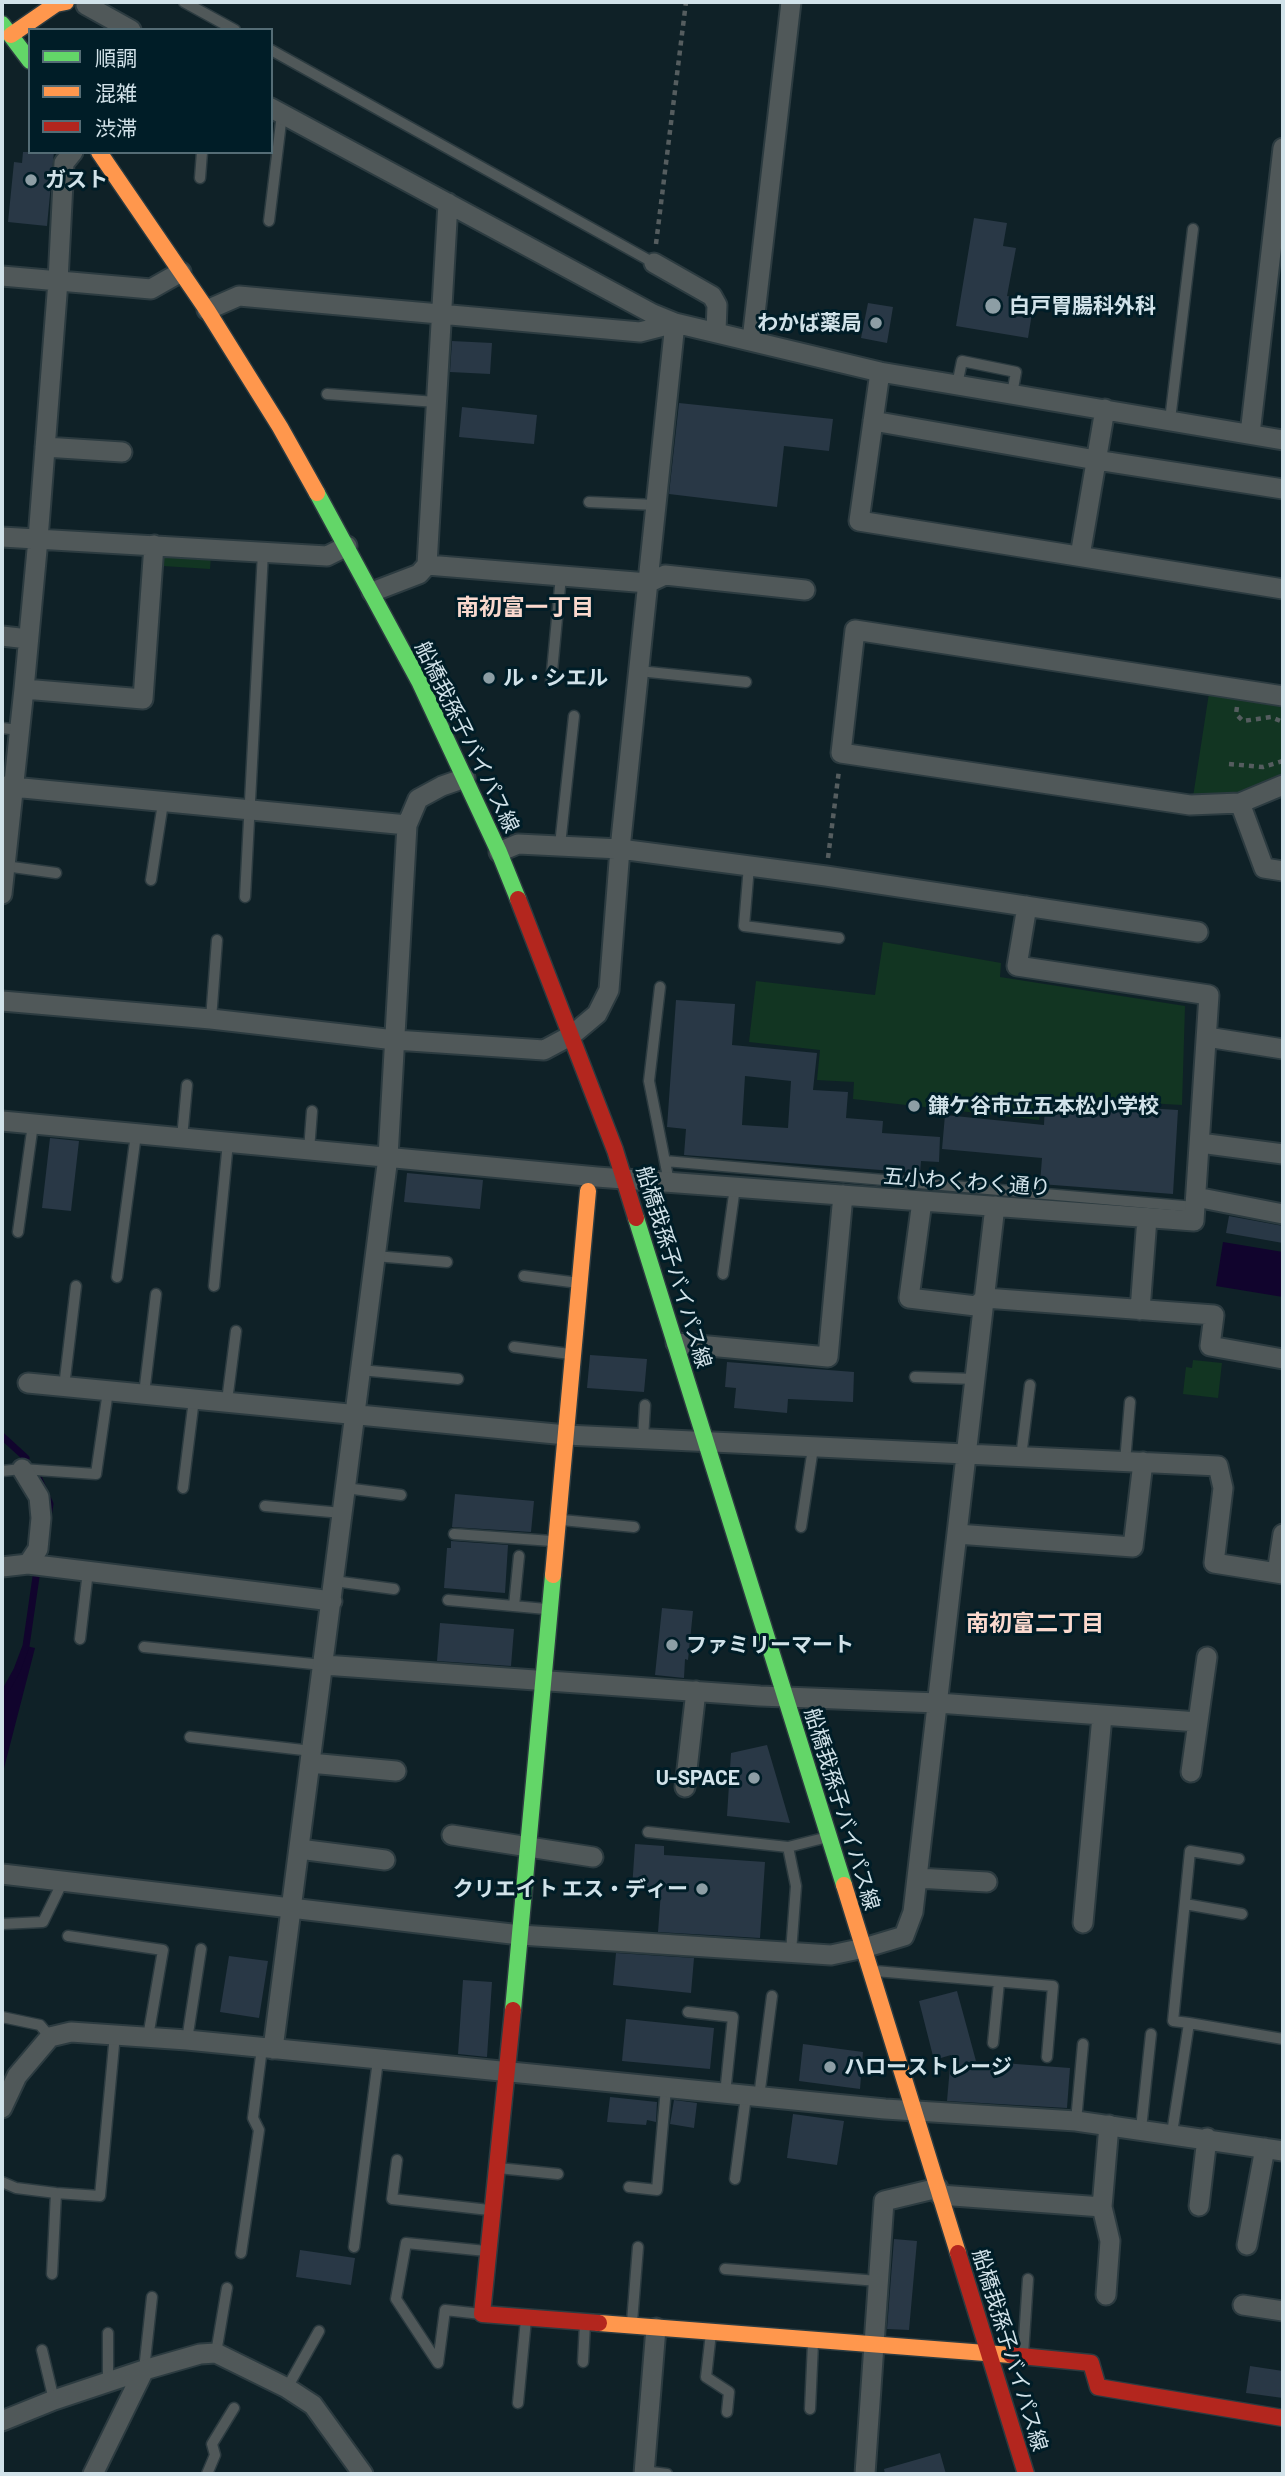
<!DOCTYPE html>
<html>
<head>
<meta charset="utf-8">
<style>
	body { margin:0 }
	#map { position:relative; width:1285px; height:2476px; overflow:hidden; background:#0f2127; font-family:Barlow,"Noto Sans JP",sans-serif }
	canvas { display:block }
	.frame { position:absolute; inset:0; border:4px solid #d1e2e9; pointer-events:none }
	.legend { position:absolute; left:28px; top:28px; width:245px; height:126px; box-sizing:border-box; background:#001d27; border:2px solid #546c75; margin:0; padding:9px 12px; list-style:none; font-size:21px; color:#d1e2e9 }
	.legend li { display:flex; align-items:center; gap:14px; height:35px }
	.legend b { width:35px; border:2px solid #546c75 }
</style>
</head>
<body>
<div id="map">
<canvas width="1285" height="2476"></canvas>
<div class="frame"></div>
<ul class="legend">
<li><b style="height:9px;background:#63d668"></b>順調</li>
<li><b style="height:9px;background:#ff974d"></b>混雑</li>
<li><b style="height:9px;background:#b3261e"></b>渋滞</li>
</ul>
</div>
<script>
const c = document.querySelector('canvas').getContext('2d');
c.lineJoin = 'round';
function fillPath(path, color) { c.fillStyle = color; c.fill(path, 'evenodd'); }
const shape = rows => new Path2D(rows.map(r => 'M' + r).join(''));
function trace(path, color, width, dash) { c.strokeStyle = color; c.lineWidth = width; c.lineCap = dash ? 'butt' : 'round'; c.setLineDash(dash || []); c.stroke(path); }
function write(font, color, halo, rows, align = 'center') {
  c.font = font + ' Barlow,"Noto Sans JP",sans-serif'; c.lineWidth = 6; c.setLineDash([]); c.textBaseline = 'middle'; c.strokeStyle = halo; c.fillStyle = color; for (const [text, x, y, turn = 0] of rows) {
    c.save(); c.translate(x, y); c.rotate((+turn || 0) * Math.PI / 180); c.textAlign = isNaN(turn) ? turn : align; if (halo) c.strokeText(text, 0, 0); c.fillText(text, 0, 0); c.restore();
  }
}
fillPath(shape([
	[170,553,211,556,210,569,163,566,163,559],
	[1209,693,1283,703,1283,776,1239,792,1222,796,1193,797],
	[883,942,1001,963,1000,977,1185,1006,1182,1105,1042,1097,1039,1120,853,1099,854,1082,817,1080,820,1050,749,1042,756,981,875,995],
	[1193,1360,1222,1363,1218,1398,1183,1394,1186,1367,1192,1368]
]), '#123522');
fillPath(shape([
	[1223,1242,1283,1252,1283,1297,1216,1286],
	[26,1646,35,1648,2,1776,2,1697,17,1670]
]), '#11042d');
trace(shape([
	[2,1436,26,1458],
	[38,1477,50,1504,48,1517],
	[2,1697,17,1670,26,1646,37,1570]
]), '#11042d', 7);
fillPath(shape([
	[23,152,54,152,47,226,8,222,14,162,22,163],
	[974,218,1007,223,1003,246,1016,248,1007,296,1025,299,1024,306,1033,307,1028,338,956,326],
	[868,303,893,307,887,343,861,338],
	[452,341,492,343,490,374,450,372],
	[679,403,833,419,829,451,784,446,777,507,669,494],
	[462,407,537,415,534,444,459,437],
	[676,1000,735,1004,732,1045,817,1053,813,1090,848,1092,846,1118,883,1121,882,1133,940,1137,939,1162,921,1161,920,1173,684,1155,686,1129,667,1127],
	[745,1076,791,1081,788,1128,742,1125],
	[1045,1102,1178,1110,1173,1194,1040,1184,1042,1158,942,1149,945,1115,1044,1125],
	[50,1138,79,1141,71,1211,42,1208],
	[407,1173,483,1180,480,1209,404,1202],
	[1229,1216,1283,1226,1283,1243,1226,1233],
	[590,1355,647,1359,644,1392,587,1388],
	[727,1362,854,1372,853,1402,788,1399,787,1413,734,1408,736,1388,725,1387],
	[455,1494,534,1501,531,1532,452,1527],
	[451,1541,508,1545,505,1593,444,1588,447,1548,451,1548],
	[662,1608,693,1611,688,1660,685,1659,684,1678,655,1675],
	[440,1623,514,1629,511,1666,437,1661],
	[767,1745,790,1823,727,1816,731,1753],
	[635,1844,664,1846,664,1855,765,1862,760,1938,658,1932,661,1891,632,1889],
	[616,1953,694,1958,691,1993,613,1985],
	[229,1956,268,1961,259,2018,220,2012],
	[463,1980,492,1982,487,2057,458,2054],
	[957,1991,976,2061,1070,2068,1067,2108,947,2101,951,2055,934,2060,919,2001],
	[626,2019,714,2028,710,2069,622,2061],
	[803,2044,863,2052,860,2089,799,2081],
	[610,2097,657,2102,656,2122,647,2120,646,2125,607,2122],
	[674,2100,697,2103,694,2128,670,2124],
	[793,2114,844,2121,837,2165,787,2158],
	[894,2239,917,2241,909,2330,887,2329],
	[300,2250,355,2258,351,2285,296,2277],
	[1250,2366,1283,2371,1283,2398,1246,2393],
	[940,2453,946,2474,885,2474,884,2469]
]), '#293846');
const lane = shape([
	[184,2,235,30],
	[271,50,654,263],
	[200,178,202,152],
	[269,221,282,114],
	[957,385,962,361,1016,372,1012,394],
	[327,394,436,402],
	[1170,420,1193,229],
	[589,502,656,505],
	[639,671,746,682],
	[551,682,561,576],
	[2,728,19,730],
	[560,845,574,716],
	[5,866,56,873],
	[749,866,744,926,839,938],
	[151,880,163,803],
	[245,897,263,552],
	[660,987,649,1081,669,1182],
	[211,1019,217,940],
	[182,1138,187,1085],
	[309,1150,312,1111],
	[665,1161,1195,1207],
	[18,1232,33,1124],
	[375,1256,447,1262],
	[723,1274,735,1187],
	[524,1276,579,1283],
	[117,1277,136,1134],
	[214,1286,228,1142],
	[514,1347,570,1354],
	[360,1370,458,1379],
	[915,1377,975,1379],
	[64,1387,76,1286],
	[144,1394,156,1294],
	[227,1401,236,1331],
	[643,1439,645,1405],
	[1021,1457,1030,1385],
	[1125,1462,1130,1402],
	[2,1471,22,1469,96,1474,108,1391],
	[183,1488,194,1399],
	[345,1488,401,1495],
	[265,1506,342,1513],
	[562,1520,634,1527],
	[801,1527,813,1448],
	[454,1534,552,1541],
	[334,1581,394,1589],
	[448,1600,546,1609],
	[514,1606,519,1556],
	[80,1639,88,1571],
	[144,1647,323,1665],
	[190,1737,312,1751],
	[648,1832,788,1847,796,1886,791,1952],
	[788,1847,828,1837],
	[1185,1904,1242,1914],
	[2,1924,43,1922,63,1881],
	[68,1936,163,1950,148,2037],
	[875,1971,1053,1986,1047,2057],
	[688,2012,733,2017,725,2094],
	[2,2017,40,2025,50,2037],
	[1189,2023,1283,2039],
	[187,2040,201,1949],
	[993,2043,999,1982],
	[759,2097,772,1996],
	[1076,2121,1083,2044],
	[1141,2129,1151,2034],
	[1172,2133,1189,2023,1173,2021,1190,1851,1239,1859],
	[397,2160,392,2199,489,2210],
	[498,2168,558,2174],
	[735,2179,746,2096],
	[2,2182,16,2188,56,2193,100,2196,115,2034],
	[629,2187,657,2190,666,2088],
	[354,2247,378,2060],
	[241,2253,259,2130,253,2118,262,2048],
	[725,2269,878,2281],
	[52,2274,56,2193],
	[481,2314,445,2310,438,2363,396,2299,406,2243,486,2251],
	[632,2322,638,2247],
	[711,2333,706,2377,729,2392,727,2412],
	[42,2350,54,2400],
	[216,2353,227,2288],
	[1023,2355,1028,2279],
	[583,2362,585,2323],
	[144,2370,152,2297],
	[108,2383,108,2333],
	[287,2388,319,2331],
	[518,2403,526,2319],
	[810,2409,813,2343],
	[644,2471,667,2474],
	[207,2474,215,2455,212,2444,234,2408]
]);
const street = shape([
	[86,5,131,30],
	[271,108,653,314,675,323,880,372,1283,440],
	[654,263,712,296,717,305,716,332],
	[2,276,151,289,181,272],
	[752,340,791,2],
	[880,372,859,521,1283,589],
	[873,421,1096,460,1283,489],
	[1250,434,1283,148],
	[45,447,122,452],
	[2,537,327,556,347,546],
	[1080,556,1105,409],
	[427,565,648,583,665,575,805,590],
	[372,592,419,574,427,565,448,203],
	[2,636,28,639],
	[24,689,143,699,154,545],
	[1283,696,855,630,841,753,1190,805,1240,803,1264,868,1283,871],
	[2,786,407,825],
	[1240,803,1283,785],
	[499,852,518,844,620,849,826,876,1198,932],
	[2,894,24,689,38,539,58,281,64,163,73,152],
	[2,1001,211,1019,395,1040,544,1050,572,1035,597,1014,609,990,620,849,675,323,640,332,239,296,207,310],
	[1207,1037,1283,1049],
	[2,1121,597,1177,1194,1221,1209,995,1017,966,1027,906],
	[1200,1143,1283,1154],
	[1196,1197,1283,1214],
	[922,1201,909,1298,976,1306,985,1298,1214,1315,1210,1346,1283,1359],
	[1140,1310,1147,1218],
	[676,1343,828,1357,843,1195],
	[28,1383,566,1435,1218,1466,1223,1488,1214,1563,1283,1574],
	[22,1469,39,1497,41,1518,38,1549,28,1564],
	[957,1534,1133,1547,1143,1462],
	[2,1567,28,1564,332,1601],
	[1277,1573,1283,1534],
	[324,1665,760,1696,938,1703,1198,1722],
	[310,1763,396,1771],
	[1191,1772,1207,1657],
	[685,1787,696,1691],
	[452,1835,593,1857],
	[299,1849,385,1860],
	[2,1874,520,1935,831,1955,864,1948,904,1936,913,1912,995,1206],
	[917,1878,987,1882],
	[1083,1923,1102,1716],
	[273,2049,388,1157,407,825,418,799,442,786,465,778],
	[2,2108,17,2076,50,2037,71,2032,187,2040,885,2109,1076,2121,1283,2151],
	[940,2195,1102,2207,1110,2241,1106,2295],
	[1199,2206,1207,2138],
	[1102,2207,1109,2125],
	[1247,2245,1265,2148],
	[1243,2305,1283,2311],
	[2,2421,54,2400,144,2370,200,2354,216,2353,287,2388,313,2405,363,2474],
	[93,2474,144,2370],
	[644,2474,656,2328],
	[865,2474,884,2201,938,2188]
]);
const fast = shape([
	[2,24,30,61],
	[317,493,420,683,499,852,518,899],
	[636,1218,844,1885],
	[513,2010,553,1575]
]);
const slow = shape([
	[11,35,56,4,66,2],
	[99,152,207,310,280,427,317,493],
	[553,1575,588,1191],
	[844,1885,958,2253],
	[599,2323,1011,2355]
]);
const jam = shape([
	[518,899,615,1150,636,1218],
	[513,2010,482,2314,599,2323],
	[958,2253,1026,2474],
	[1011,2355,1091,2363,1098,2387,1283,2418]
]);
trace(lane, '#2c3b40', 13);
trace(street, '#2c3b40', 23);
trace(fast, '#2c3b40', 19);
trace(slow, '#2c3b40', 19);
trace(jam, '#2c3b40', 19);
trace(shape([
	[656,244,686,2],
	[1237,707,1236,714,1243,721,1271,717,1283,722],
	[1229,764,1263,767,1283,761],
	[828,858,839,770]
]), '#555d5f', 4.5, [5, 5]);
trace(lane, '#505859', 10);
trace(street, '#505859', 19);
trace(fast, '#63d668', 16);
trace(slow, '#ff974d', 16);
trace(jam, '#b3261e', 16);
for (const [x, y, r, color] of [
	[31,180,7,"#8d9ea5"],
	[993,306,9,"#8d9ea5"],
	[876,323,7,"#8d9ea5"],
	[489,678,7,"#8d9ea5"],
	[914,1106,7,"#8d9ea5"],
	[672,1645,7,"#8d9ea5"],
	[754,1778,7,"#8d9ea5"],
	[702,1889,7,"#8d9ea5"],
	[830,2067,7,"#8d9ea5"]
]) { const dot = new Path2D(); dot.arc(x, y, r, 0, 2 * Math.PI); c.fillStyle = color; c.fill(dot); trace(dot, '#001d27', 2.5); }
write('bold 21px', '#d1e2e9', '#001d27', [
	["ガスト",45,180],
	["白戸胃腸科外科",1009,306],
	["わかば薬局",862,323,"right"],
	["ル・シエル",503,678],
	["鎌ケ谷市立五本松小学校",928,1106],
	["ファミリーマート",686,1645],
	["U-SPACE",740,1778,"right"],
	["クリエイト エス・ディー",688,1889,"right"],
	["ハローストレージ",844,2067]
], 'left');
write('21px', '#d1e2e9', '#001d27', [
	["船橋我孫子バイパス線",467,737,64],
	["五小わくわく通り",967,1182,4],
	["船橋我孫子バイパス線",674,1267,73],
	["船橋我孫子バイパス線",842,1809,73],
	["船橋我孫子バイパス線",1010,2350,73]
]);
write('bold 23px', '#fad9ce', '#001d27', [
	["南初富一丁目",525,607],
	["南初富二丁目",1035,1623]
]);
</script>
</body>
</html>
